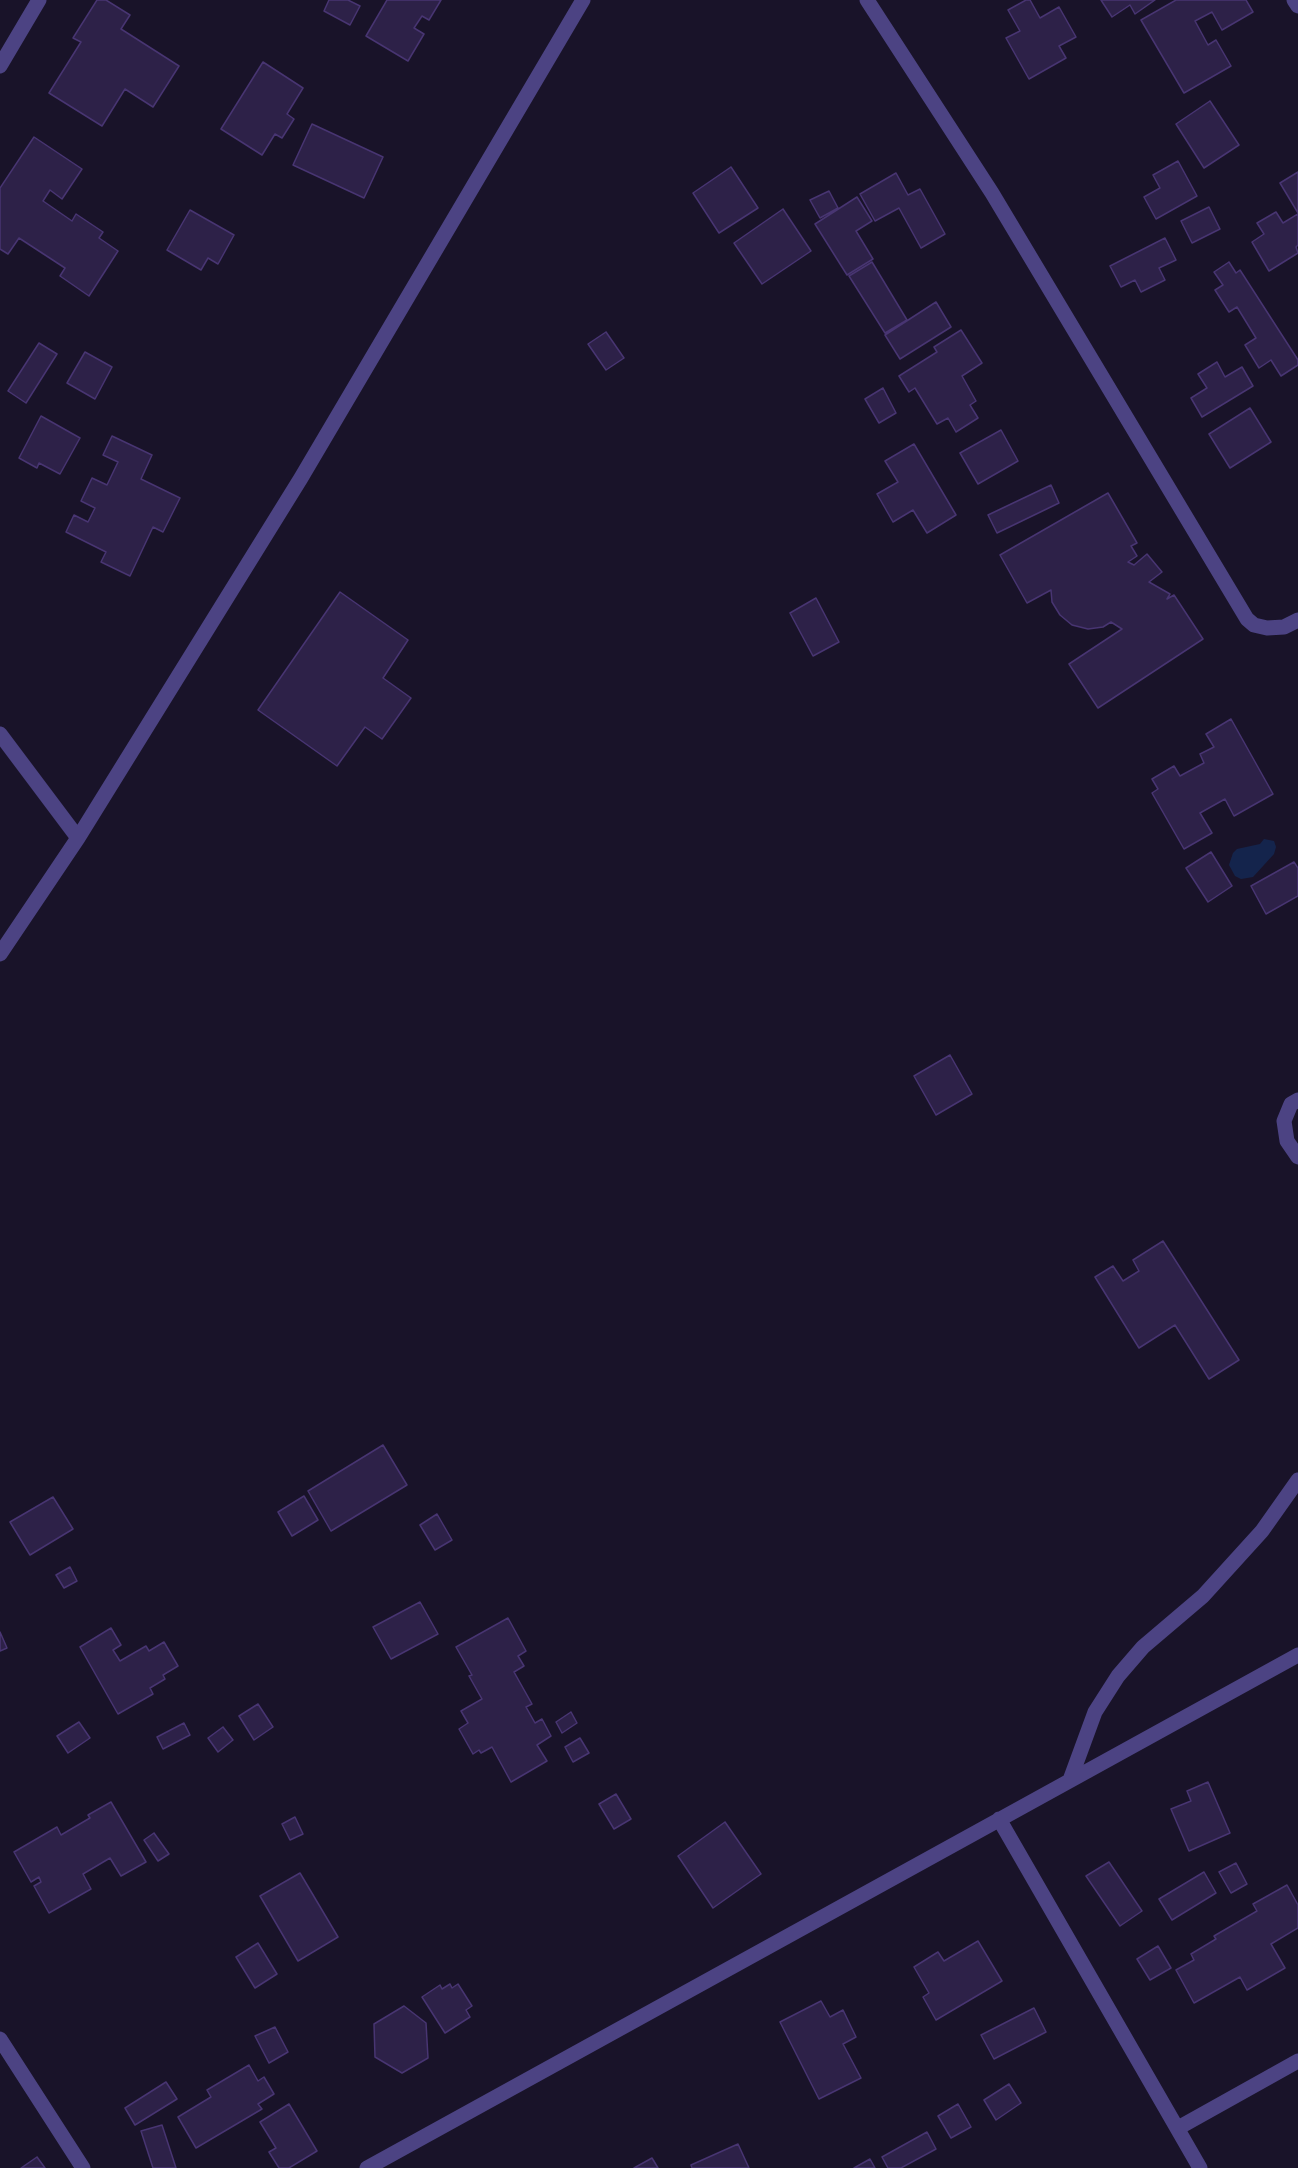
<!DOCTYPE html>
<html>
<head>
<meta charset="utf-8">
<style>
	body { margin:0 }
	canvas { display:block; background:#191329 }
</style>
</head>
<body>
<canvas width="1298" height="2168"></canvas>
<script>
const c = document.querySelector('canvas').getContext('2d');
c.lineJoin = 'round';
function fillPath(path, color) { c.fillStyle = color; c.fill(path, 'evenodd'); }
const shape = rows => new Path2D(rows.map(r => 'M' + r).join(''));
function trace(path, color, width, dash) { c.strokeStyle = color; c.lineWidth = width; c.lineCap = dash ? 'butt' : 'round'; c.setLineDash(dash || []); c.stroke(path); }
fillPath(shape([
	[1264,839,1274,841,1276,847,1274,854,1253,877,1241,879,1235,876,1229,865,1233,853,1237,849,1260,844]
]), '#14244c');
const building = shape([
	[97,0,106,0,130,15,121,29,179,66,153,107,125,89,102,126,49,93,81,42,73,38,97,0],
	[329,0,348,0,360,6,350,25,324,11,329,0],
	[387,0,441,0,429,20,422,16,414,28,424,34,408,61,366,36,387,0],
	[1026,0,1030,0,1040,18,1059,7,1076,37,1059,46,1066,58,1029,79,1006,38,1020,31,1008,10,1026,0],
	[1101,0,1155,0,1135,14,1130,5,1112,17,1101,0],
	[1176,0,1246,0,1253,12,1222,30,1212,12,1195,21,1208,45,1216,40,1231,66,1184,93,1141,20,1176,0],
	[263,62,303,88,287,114,294,119,282,138,275,134,262,155,221,129,263,62],
	[1210,101,1239,145,1204,168,1176,124,1210,101],
	[312,124,383,157,364,198,293,165,312,124],
	[34,137,82,169,62,199,50,190,43,201,72,221,76,214,103,232,99,238,118,251,89,296,60,276,65,268,19,238,8,254,0,249,0,188,34,137],
	[1178,161,1197,196,1156,219,1144,197,1160,188,1153,175,1178,161],
	[731,167,758,208,719,233,693,193,731,167],
	[1298,172,1298,213,1280,183,1298,172],
	[896,173,908,195,920,189,945,234,921,248,899,208,875,221,860,194,896,173],
	[829,191,838,208,820,218,810,200,829,191],
	[857,197,872,221,856,231,873,259,847,275,815,224,857,197],
	[1209,207,1220,229,1192,243,1181,221,1209,207],
	[783,209,811,251,762,284,734,243,783,209],
	[190,210,234,235,218,264,208,258,201,270,167,250,190,210],
	[1276,212,1283,223,1298,214,1298,245,1296,247,1298,253,1269,271,1252,242,1264,234,1257,223,1276,212],
	[1165,238,1176,260,1159,268,1165,280,1141,292,1135,280,1121,287,1110,266,1165,238],
	[872,262,907,320,885,333,849,276,872,262],
	[1229,262,1236,273,1240,270,1298,360,1298,365,1281,376,1271,360,1259,368,1245,345,1256,338,1237,307,1229,312,1215,290,1223,285,1214,272,1229,262],
	[936,302,951,327,900,359,885,335,936,302],
	[961,330,982,363,962,376,976,401,970,405,978,418,956,432,948,418,937,424,915,388,909,392,899,376,937,352,934,347,961,330],
	[606,332,624,358,606,370,588,344,606,332],
	[39,343,57,354,26,403,8,391,39,343],
	[85,352,112,367,95,399,67,383,85,352],
	[1217,362,1225,377,1242,367,1253,386,1202,417,1191,398,1207,388,1198,374,1217,362],
	[883,388,896,413,879,423,865,399,883,388],
	[1250,408,1271,442,1230,468,1209,434,1250,408],
	[41,416,80,438,60,474,39,463,37,468,19,458,41,416],
	[1001,430,1018,461,978,484,960,453,1001,430],
	[112,436,152,455,141,479,180,498,163,532,153,527,130,576,101,562,106,552,66,532,74,515,88,522,95,508,81,501,92,478,107,485,118,462,103,455,112,436],
	[914,444,956,515,927,533,913,510,893,522,877,494,898,482,885,461,914,444],
	[1051,485,1059,503,997,533,988,515,1051,485],
	[1108,493,1137,543,1131,546,1137,556,1128,562,1134,565,1147,554,1162,572,1149,582,1170,594,1167,599,1174,595,1203,639,1098,708,1069,664,1122,629,1111,622,1103,627,1088,629,1072,625,1060,615,1052,602,1051,590,1027,603,1000,555,1108,493],
	[340,592,408,640,383,678,411,698,382,739,365,727,337,766,258,710,340,592],
	[816,598,839,642,813,656,790,613,816,598],
	[1231,719,1273,794,1234,816,1225,799,1200,813,1212,833,1184,849,1152,793,1158,789,1152,779,1174,766,1180,776,1204,763,1200,754,1214,747,1206,734,1231,719],
	[1211,852,1232,886,1208,902,1186,868,1211,852],
	[1294,862,1298,868,1298,896,1266,914,1251,886,1294,862],
	[950,1055,972,1094,936,1115,914,1076,950,1055],
	[1163,1241,1239,1360,1209,1379,1175,1325,1139,1348,1095,1277,1113,1266,1123,1281,1139,1271,1133,1260,1163,1241],
	[383,1445,407,1485,331,1531,308,1491,383,1445],
	[304,1496,318,1520,292,1536,278,1512,304,1496],
	[53,1497,73,1529,30,1555,10,1522,53,1497],
	[437,1514,452,1540,435,1550,420,1525,437,1514],
	[70,1567,77,1581,64,1588,56,1575,70,1567],
	[420,1602,438,1634,391,1659,373,1627,420,1602],
	[508,1618,526,1651,518,1656,524,1666,514,1672,532,1704,526,1707,535,1723,542,1719,551,1736,537,1745,547,1761,511,1782,492,1747,481,1753,479,1750,473,1754,459,1729,468,1723,461,1711,482,1699,469,1676,472,1675,456,1647,508,1618],
	[111,1628,121,1645,113,1650,120,1661,146,1646,149,1651,164,1642,178,1666,163,1675,165,1679,150,1688,153,1694,118,1714,80,1647,111,1628],
	[0,1632,7,1648,0,1651,0,1632],
	[258,1704,273,1727,254,1740,239,1716,258,1704],
	[571,1712,577,1723,562,1733,556,1722,571,1712],
	[79,1722,90,1738,68,1753,57,1736,79,1722],
	[184,1723,190,1735,163,1749,157,1737,184,1723],
	[223,1727,233,1740,218,1752,208,1738,223,1727],
	[580,1738,589,1753,573,1762,565,1747,580,1738],
	[1208,1782,1230,1833,1189,1851,1171,1809,1191,1801,1187,1791,1208,1782],
	[616,1794,631,1819,614,1829,599,1804,616,1794],
	[111,1802,146,1862,121,1876,110,1858,83,1874,91,1889,49,1913,34,1886,41,1882,39,1877,31,1882,14,1852,57,1827,61,1835,90,1818,88,1815,111,1802],
	[295,1817,303,1834,290,1840,282,1824,295,1817],
	[725,1822,761,1874,713,1908,678,1856,725,1822],
	[154,1833,169,1854,158,1861,144,1840,154,1833],
	[1109,1862,1142,1911,1120,1926,1086,1876,1109,1862],
	[1236,1863,1247,1884,1231,1893,1219,1872,1236,1863],
	[1204,1872,1216,1893,1172,1920,1159,1899,1204,1872],
	[300,1873,338,1937,298,1961,260,1896,300,1873],
	[1287,1885,1298,1905,1298,1928,1271,1944,1285,1968,1247,1990,1240,1977,1194,2003,1176,1970,1194,1960,1191,1954,1216,1939,1214,1936,1257,1911,1253,1904,1287,1885],
	[978,1941,1002,1981,936,2020,923,1997,929,1993,914,1967,938,1952,944,1961,978,1941],
	[258,1943,277,1974,255,1988,236,1957,258,1943],
	[1158,1946,1171,1968,1150,1980,1137,1959,1158,1946],
	[450,1984,452,1988,458,1984,472,2006,466,2010,470,2017,445,2033,422,1997,440,1985,442,1989,450,1984],
	[821,2001,830,2017,843,2010,856,2037,843,2044,861,2078,819,2099,780,2022,821,2001],
	[404,2006,426,2023,428,2058,402,2073,375,2057,374,2024,404,2006],
	[1034,2008,1046,2032,994,2059,981,2035,1034,2008],
	[275,2027,288,2052,269,2063,255,2036,275,2027],
	[249,2065,258,2081,264,2077,274,2094,258,2104,262,2109,196,2148,178,2117,211,2097,207,2090,249,2065],
	[166,2082,177,2099,135,2125,125,2108,166,2082],
	[1009,2084,1021,2103,996,2120,984,2100,1009,2084],
	[289,2104,317,2151,289,2168,279,2168,269,2152,276,2148,260,2122,289,2104],
	[958,2104,971,2127,951,2138,938,2116,958,2104],
	[162,2125,176,2168,153,2168,141,2131,162,2125],
	[927,2132,936,2149,901,2168,888,2168,882,2157,927,2132],
	[738,2144,749,2168,692,2168,691,2165,738,2144],
	[37,2157,45,2168,21,2168,37,2157],
	[652,2158,658,2168,634,2168,652,2158],
	[870,2159,875,2168,854,2168,870,2159]
]);
fillPath(building, '#2d2148');
trace(building, '#483572', 1.5);
trace(shape([
	[867,0,992,193,1247,619,1254,625,1267,628,1284,627,1298,620],
	[1294,0,1298,6],
	[0,66,39,0],
	[0,734,78,838],
	[0,954,78,838,301,478,583,0],
	[1298,1100,1291,1104,1284,1121,1287,1141,1298,1157],
	[1070,1780,1095,1712,1118,1676,1143,1647,1203,1596,1262,1531,1298,1480],
	[999,1819,1200,2168],
	[0,2039,83,2168],
	[1178,2128,1298,2061],
	[367,2168,1298,1655]
]), '#4c4383', 15);
</script>
</body>
</html>
